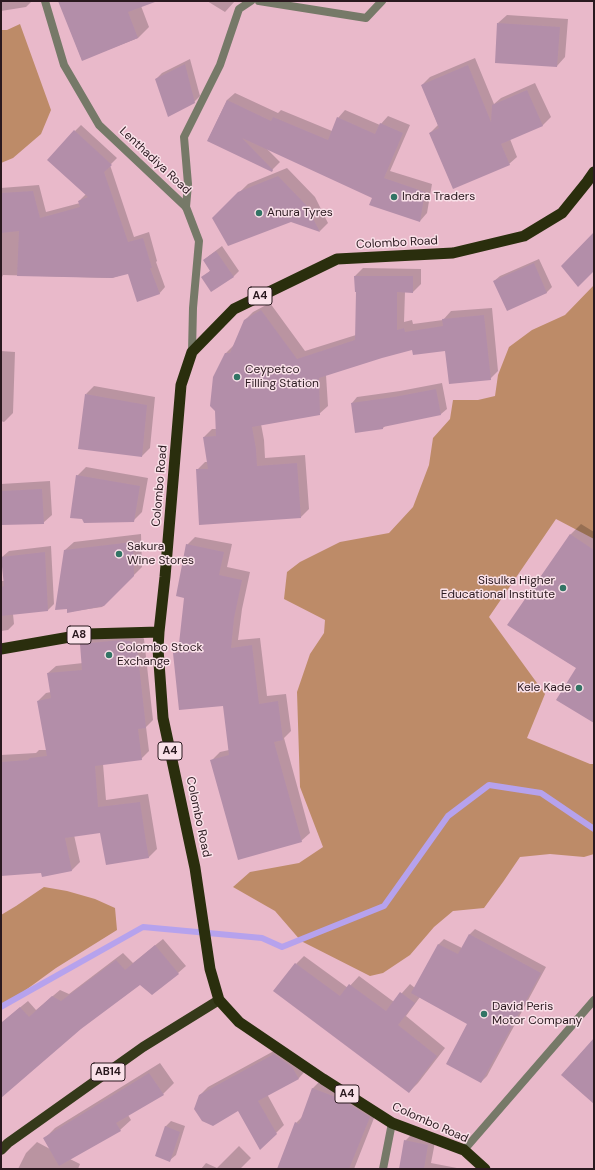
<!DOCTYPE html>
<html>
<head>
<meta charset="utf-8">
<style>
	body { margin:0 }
	#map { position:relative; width:595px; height:1170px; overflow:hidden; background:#e9b9ca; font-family:"DM Sans",sans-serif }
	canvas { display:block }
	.frame { position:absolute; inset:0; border:2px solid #2a191f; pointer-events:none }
</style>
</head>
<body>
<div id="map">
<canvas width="595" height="1170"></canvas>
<div class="frame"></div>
</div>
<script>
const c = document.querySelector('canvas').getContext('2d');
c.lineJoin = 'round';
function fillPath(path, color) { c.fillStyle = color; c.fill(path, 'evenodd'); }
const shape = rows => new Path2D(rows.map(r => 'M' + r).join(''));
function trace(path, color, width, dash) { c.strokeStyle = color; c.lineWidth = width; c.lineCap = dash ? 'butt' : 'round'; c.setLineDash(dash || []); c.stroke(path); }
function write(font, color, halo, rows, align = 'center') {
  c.font = font + ' "DM Sans",sans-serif'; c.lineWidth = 3; c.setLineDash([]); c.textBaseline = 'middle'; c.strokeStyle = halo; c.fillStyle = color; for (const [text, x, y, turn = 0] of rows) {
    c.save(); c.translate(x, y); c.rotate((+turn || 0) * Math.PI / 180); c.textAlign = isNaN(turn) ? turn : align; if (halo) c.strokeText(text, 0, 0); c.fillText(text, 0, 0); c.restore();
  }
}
fillPath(shape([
	[20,24,51,110,41,134,13,158,1,163,1,30,7,30],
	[594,285,594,539,556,519,489,617,545,694,527,738,590,764,594,764,594,854,584,857,550,854,520,857,503,882,484,908,453,911,434,927,410,955,383,973,370,976,301,941,275,911,233,887,250,872,299,863,323,847,300,787,297,692,310,654,324,633,325,620,284,599,287,572,300,562,340,542,389,533,413,507,429,465,433,438,450,419,453,400,478,400,495,396,498,375,509,347,532,330,565,315],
	[44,887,67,891,95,899,115,908,117,930,56,968,1,1008,1,915,16,906]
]), '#bd8b68');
fillPath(shape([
	[1,1,32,1,26,7,1,11],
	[59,1,146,1,141,6,149,27,138,38,82,60],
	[207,1,235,1,225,12],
	[507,15,568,19,565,57,557,66,498,23],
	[475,58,494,104,501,98,535,83,551,117,543,125,510,139,517,157,509,164,430,133,438,125,422,85,430,77],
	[190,59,200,96,194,102,156,79,162,73],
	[235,93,278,113,281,110,332,131,338,118,345,110,380,125,388,116,410,125,390,171,432,184,427,213,420,221,373,197,266,148,280,162,272,170,208,140,227,100],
	[81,125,117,158,110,165,134,237,149,232,157,261,156,262,165,287,159,294,128,273,112,278,3,275,1,279,1,188,39,185,46,212,80,203,79,201,86,194,75,131],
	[287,168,315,197,328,223,320,231,291,220,213,218,248,184],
	[222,246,239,271,234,276,212,290,203,277,211,270,204,260,210,255],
	[539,259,552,287,546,293,494,281,500,276],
	[363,268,421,269,421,284,413,292,405,292,404,322,412,320,413,324,443,320,451,311,492,308,498,371,490,379,446,350,413,349,382,357,326,375,328,406,319,414,261,424,264,440,265,458,305,455,309,509,301,517,197,470,205,462,208,462,204,437,212,429,216,429,226,353,234,345,245,320,253,312,270,303,305,351,356,335,357,291,355,276],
	[1,351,15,352,13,413,4,422,1,421],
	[442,383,447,409,441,414,386,425,383,428,356,432,352,403,357,397,400,391],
	[94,386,155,397,150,448,142,456,86,394],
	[86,467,148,478,142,512,133,521,83,518,77,476],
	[50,481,52,515,43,523,1,524,1,484],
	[581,524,594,532,594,722,577,668,509,625,571,534],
	[141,534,142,567,102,607,68,612,65,550,74,542],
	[195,537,232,544,227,567,250,572,242,609,238,640,260,638,267,696,286,694,291,731,284,738,310,833,301,841,211,761,220,752,229,750,224,705,174,654,179,649,185,597,187,545],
	[51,546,54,604,48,610,13,614,14,624,8,630,1,631,1,581,5,581,2,557,9,551],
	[89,636,142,636,144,639,153,720,146,727,149,751,141,759,103,764,106,800,148,794,157,849,149,857,107,864,101,832,74,835,80,862,72,870,43,876,42,872,1,875,1,755,36,753,39,750,47,750,38,701,46,693,51,692,48,673,56,666,83,663,81,644],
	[475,929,546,967,487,1076,481,1082,469,1023,420,997,406,1016,445,1048,418,1083,409,1092,296,964,304,956,348,988,359,976,394,1002,410,984,415,988,439,944,444,939,462,948,470,934],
	[163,939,186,966,178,973,152,994,140,983,80,1028,1,1097,1,1023,28,1001,36,1010,60,990,69,994,123,953,133,963],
	[283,1046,307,1069,299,1078,267,1094,284,1125,260,1149,239,1109,200,1095,208,1087],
	[160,1063,174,1083,163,1094,128,1115,131,1120,120,1130,70,1159,80,1164,78,1169,18,1169,26,1153,37,1142,50,1149,44,1139,55,1128],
	[322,1079,350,1090,378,1108,354,1169,278,1169,296,1123,303,1116,313,1088],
	[171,1121,185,1126,176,1155,170,1160,165,1127],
	[413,1133,436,1137,431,1163,462,1169,400,1169,405,1141],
	[239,1146,251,1158,240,1169,201,1169,206,1163,217,1168]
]), '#0003');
trace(shape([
	[1,1007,143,927,262,938,282,947,384,906,448,816,489,785,541,793,594,829]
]), '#b6a2ed', 6);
fillPath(shape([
	[58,1,155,1,155,2,128,12,138,38,82,61],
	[497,23,560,27,557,67,495,63],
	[185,64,195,103,168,117,155,79],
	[468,65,491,122,492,105,527,90,543,126,501,144,510,165,453,189,429,133,439,128,421,85],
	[227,100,271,121,273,117,328,140,337,117,375,134,380,123,403,133,384,178,425,192,420,222,369,205,372,198,242,138,273,170,272,172,207,141],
	[74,130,112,165,104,172,128,242,143,238,152,268,150,268,160,294,137,302,128,274,112,278,17,276,19,231,1,233,1,193,33,191,40,218,80,207,78,201,88,197,47,160],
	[278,176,306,205,320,232,291,222,228,246,212,218,238,192],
	[594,232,594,271,578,287,561,266],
	[216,251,234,277,211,292,201,277,210,271,203,260],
	[534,263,547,293,507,311,493,281],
	[354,276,413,276,413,293,397,292,397,330,404,328,405,332,443,326,442,319,484,315,491,380,449,384,445,351,413,355,412,350,382,358,319,378,320,415,252,427,256,449,257,466,297,463,301,518,199,525,196,469,208,469,203,437,216,436,215,411,210,406,213,377,225,353,230,353,244,320,261,310,297,359,355,340,356,292,355,292],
	[436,389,441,415,383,427,383,429,355,433,351,403,394,397],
	[85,394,147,405,142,457,78,449],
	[76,475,140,486,134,522,84,523,82,519,70,518],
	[42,489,44,524,1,525,1,491],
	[570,534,594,550,594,723,556,700,576,668,507,625],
	[133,542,134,576,104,606,67,613,67,609,55,610,64,550],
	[186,544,224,552,219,575,242,580,234,618,231,648,252,645,259,704,278,701,283,740,274,742,302,842,238,860,210,760,229,755,223,706,179,710,173,653,178,653,184,598,176,596],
	[45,552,48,611,1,616,1,587,4,586,1,557],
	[121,640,129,641,134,643,137,647,146,728,138,729,142,760,95,766,98,807,140,802,146,842,149,858,106,865,100,833,65,838,72,871,42,877,41,873,1,876,1,762,28,760,30,758,47,756,37,701,51,698,47,673,82,670,80,644],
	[469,934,541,973,481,1083,446,1064,467,1024,411,993,438,944,458,954],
	[155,945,179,974,152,995,140,985,81,1029,1,1098,1,1023,20,1007,29,1017,52,996,61,1001,116,960,125,970],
	[295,963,340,996,349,984,386,1011,400,992,415,1003,398,1025,437,1056,409,1093,273,991],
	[594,1038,594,1104,561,1075],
	[274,1054,292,1067,299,1079,258,1101,277,1134,260,1150,238,1111,213,1126,202,1121,194,1109,199,1095],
	[149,1073,164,1095,116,1123,121,1131,59,1166,43,1138],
	[312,1088,341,1099,370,1117,349,1169,277,1169,295,1122,299,1124],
	[165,1126,180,1132,170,1162,155,1156],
	[404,1140,428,1145,424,1169,399,1169]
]), '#b38ea9');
trace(shape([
	[259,1,366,18,382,1],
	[186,207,188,184,184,137,220,65,239,9,251,1]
]), '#767968', 8);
trace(shape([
	[45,1,64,65,99,125,186,207,199,241,193,308,192,352],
	[383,1169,392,1123]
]), '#767968', 8);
trace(shape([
	[464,1150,594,1000]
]), '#767968', 8);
trace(shape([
	[1,1150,8,1143,143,1047,219,1000]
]), '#35391a', 10);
trace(shape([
	[1,649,87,634,159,632],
	[485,1169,464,1150,392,1123,323,1079,239,1022,219,1000,210,969,195,868,163,718,158,649,159,632,165,577,181,385,192,352,234,309,337,259,453,253,524,236,562,213,587,182,594,172]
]), '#2a2e0d', 11);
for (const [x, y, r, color] of [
	[394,197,4,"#327465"],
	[259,213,4,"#327465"],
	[237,377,4,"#327465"],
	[119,554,4,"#327465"],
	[563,588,4,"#327465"],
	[109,655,4,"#327465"],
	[579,688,4,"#327465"],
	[484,1014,4,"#327465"]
]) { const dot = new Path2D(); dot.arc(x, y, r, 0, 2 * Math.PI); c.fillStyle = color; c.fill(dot); trace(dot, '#fae1e9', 1.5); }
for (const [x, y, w] of [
	[260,296,24],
	[79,635,24],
	[170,751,24],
	[108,1072,34],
	[347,1094,24]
]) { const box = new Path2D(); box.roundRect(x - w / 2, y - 9, w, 18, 3); c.fillStyle = '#fae1e9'; c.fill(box); trace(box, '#2a191f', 1); }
write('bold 11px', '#2a191f', null, [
	["A4",260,296],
	["A8",79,635],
	["A4",170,751],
	["AB14",108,1072],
	["A4",347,1094]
]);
write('12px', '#2a191f', '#fae1e9', [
	["Lenthadiya Road",155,161,43],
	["Colombo Road",397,243,-3],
	["Colombo Road",160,486,-85],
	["Colombo Road",198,817,78],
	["Colombo Road",430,1123,24]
]);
write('12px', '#2a191f', '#fae1e9', [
	["Indra Traders",402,197],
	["Anura Tyres",267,213],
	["Ceypetco",245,370],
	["Filling Station",245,384],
	["Sakura",127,547],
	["Wine Stores",127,561],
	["Sisulka Higher",555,581,"right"],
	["Educational Institute",555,595,"right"],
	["Colombo Stock",117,648],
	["Exchange",117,662],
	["Kele Kade",571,688,"right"],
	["David Peris",492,1007],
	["Motor Company",492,1021]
], 'left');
</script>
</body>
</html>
